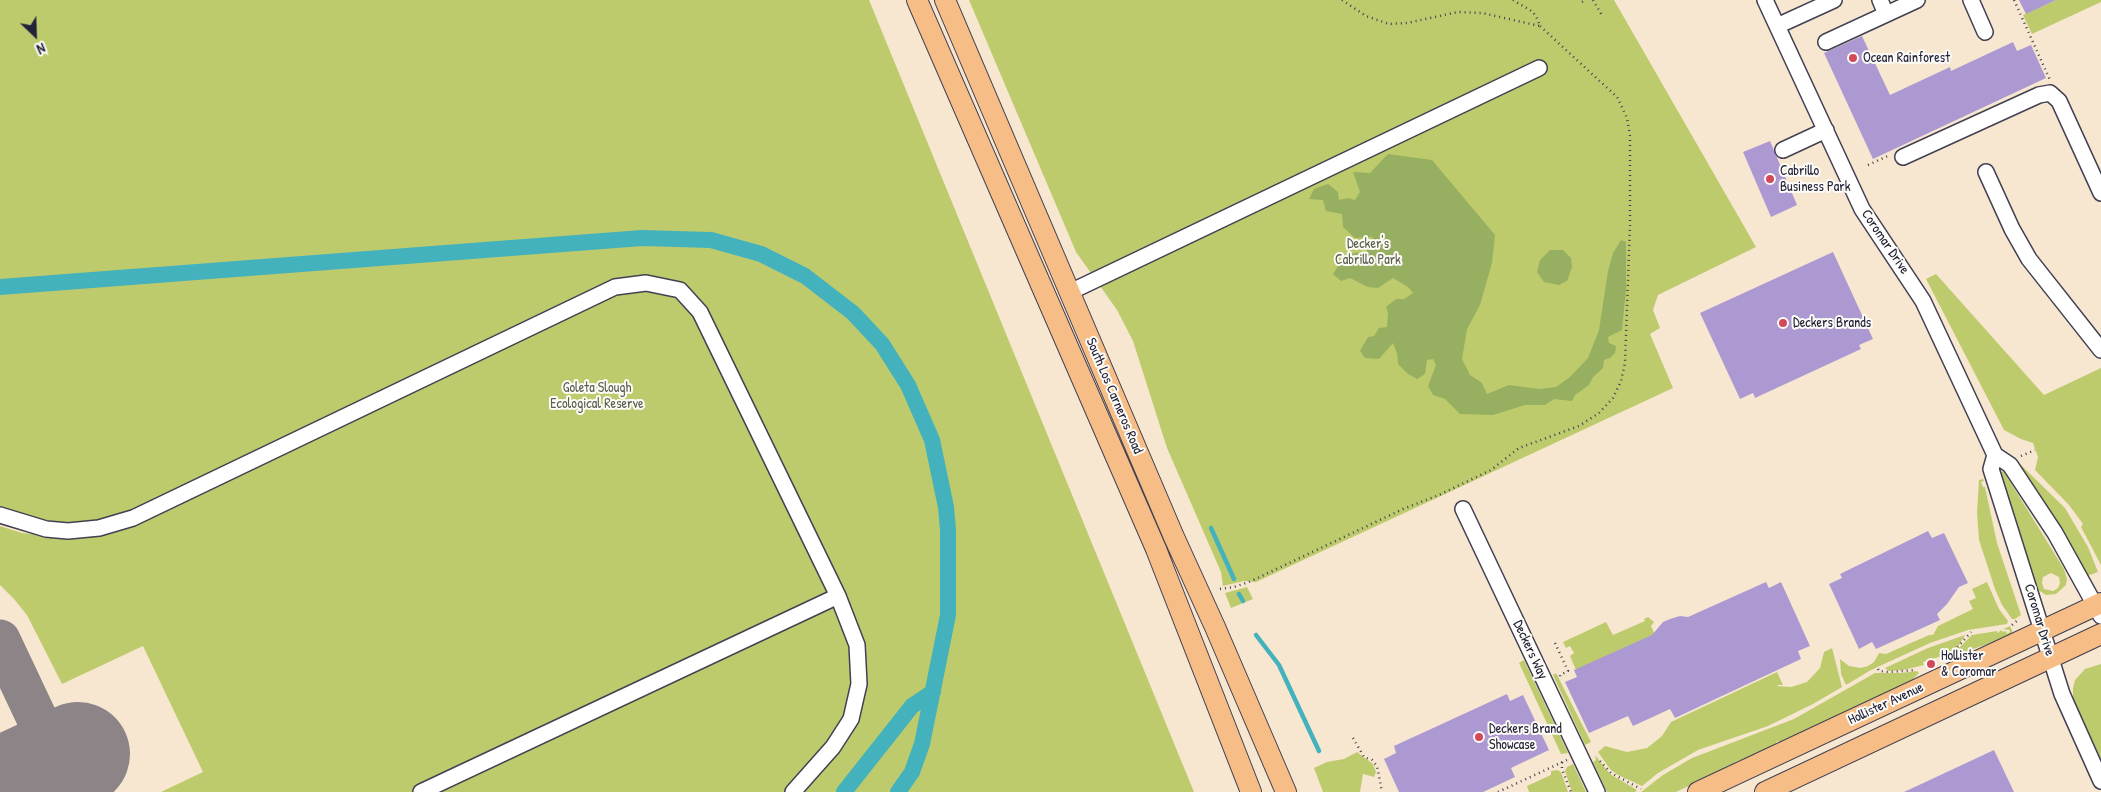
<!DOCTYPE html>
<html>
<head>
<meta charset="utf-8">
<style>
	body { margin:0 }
	#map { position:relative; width:2101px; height:792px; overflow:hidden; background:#f7e7d1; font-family:"Patrick Hand",sans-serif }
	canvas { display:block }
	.north { position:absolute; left:10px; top:10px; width:50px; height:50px; -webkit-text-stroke:4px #fdfcf7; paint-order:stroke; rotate:156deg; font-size:14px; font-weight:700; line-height:20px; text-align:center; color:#22223b }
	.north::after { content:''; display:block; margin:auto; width:18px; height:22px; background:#22223b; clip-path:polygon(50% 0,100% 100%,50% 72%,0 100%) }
</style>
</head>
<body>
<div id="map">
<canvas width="2101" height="792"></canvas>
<div class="north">N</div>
</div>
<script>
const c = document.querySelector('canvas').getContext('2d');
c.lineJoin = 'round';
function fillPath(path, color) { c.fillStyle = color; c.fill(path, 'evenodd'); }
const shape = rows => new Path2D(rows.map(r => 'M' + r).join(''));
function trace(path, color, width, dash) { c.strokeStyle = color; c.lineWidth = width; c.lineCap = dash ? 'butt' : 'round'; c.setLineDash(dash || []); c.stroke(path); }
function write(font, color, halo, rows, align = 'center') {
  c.font = font + ' "Patrick Hand",sans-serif'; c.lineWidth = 4; c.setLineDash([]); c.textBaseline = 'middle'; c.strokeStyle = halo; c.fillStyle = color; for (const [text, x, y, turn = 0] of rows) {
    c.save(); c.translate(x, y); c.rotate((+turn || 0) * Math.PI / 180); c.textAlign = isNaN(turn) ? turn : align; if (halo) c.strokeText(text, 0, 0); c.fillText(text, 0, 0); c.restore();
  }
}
fillPath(shape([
	[0,0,869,0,1194,792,161,792,203,772,143,646,62,684,27,615,14,599,0,585,0,526,22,533,63,537,105,535,99,521,69,523,37,519,0,507],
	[969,0,1614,0,1756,247,1658,295,1653,310,1660,328,1650,334,1673,388,1256,582,1244,581,1223,586,1221,572,1167,448,1133,341,1117,310,1076,252],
	[2056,0,2101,0,2101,2,2032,34,2023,15],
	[1936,274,2044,395,2101,368,2101,565,2081,527,2083,524,2069,505,2035,470,2038,457,2033,443,2021,439,2004,430,1926,279],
	[2020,464,2065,508,2088,547,2098,572,2087,576,2083,572,2021,472,2023,471],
	[2000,471,2004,472,2064,569,2067,579,2066,585,2056,594,2046,595,2035,588,1998,474],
	[2051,573,2059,577,2060,583,2058,588,2053,591,2044,589,2042,583,2043,577],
	[1983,479,1984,481,1981,482,1983,487,1985,487,1997,543,2021,615,2015,619,2012,619,2002,605,1995,589,1979,540,1977,513,1979,480],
	[1987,582,1999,609,2008,621,2007,624,1968,630,1930,643,1871,670,1846,685,1841,674,1840,659,1849,666,1861,668,1868,666,1874,662,1879,653,1886,654,1929,635,1933,635,1938,626,1973,609,1969,601,1976,598,1972,589],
	[1247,587,1253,599,1231,608,1225,593],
	[1648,617,1654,622,1651,626,1655,635,1576,670,1570,656,1574,653,1570,646,1566,648,1563,642,1606,622,1613,635,1645,621,1644,619],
	[2010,626,2013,633,2008,636,1991,643,1955,655,1954,653,1972,635,1997,631,1998,633,2001,630,2003,632,2006,631,2007,634,2010,632,2009,630,2003,629],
	[1965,635,1959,645,1948,654,1923,662,1924,665,1903,670,1889,671,1885,668,1928,648],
	[1832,648,1842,687,1813,704,1768,726,1698,750,1658,773,1642,786,1618,775,1610,769,1598,752,1605,746,1627,752,1647,748,1662,736,1671,722,1777,672,1783,685,1778,685,1777,686,1791,687,1807,682,1820,668,1824,652],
	[1524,660,1568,753,1561,754,1519,663],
	[2101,664,2101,760,2073,699,2073,688,2075,680,2085,669],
	[1917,671,1919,673,1911,681,1780,743,1778,741,1776,742,1776,745,1741,761,1740,760,1735,762,1736,764,1676,792,1641,792,1663,775,1692,758,1794,719,1875,673,1901,673],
	[1556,673,1591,742,1585,745,1553,675],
	[1357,752,1373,764,1376,772,1374,777,1363,774,1360,792,1323,792,1314,768,1327,762,1344,759],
	[1595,755,1610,774,1637,790,1635,792,1607,792,1593,762,1596,760],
	[1573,764,1586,792,1572,792,1565,771,1567,767],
	[1557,770,1561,772,1568,792,1529,792,1527,786,1551,775,1551,771]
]), '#becb6d');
fillPath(shape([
	[1388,154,1432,160,1495,235,1492,263,1480,305,1467,329,1462,359,1470,375,1482,383,1487,394,1509,385,1539,389,1556,387,1570,377,1588,358,1599,330,1608,271,1613,253,1621,240,1626,242,1626,290,1622,330,1608,337,1609,343,1616,346,1615,353,1610,358,1604,360,1603,368,1593,377,1589,385,1575,395,1572,401,1554,399,1545,405,1525,405,1493,415,1460,414,1445,399,1433,395,1428,386,1436,365,1433,359,1427,360,1425,374,1417,379,1408,374,1398,364,1397,353,1393,343,1379,359,1365,358,1360,351,1368,337,1374,336,1379,328,1387,327,1388,313,1386,307,1396,299,1404,299,1413,293,1408,287,1393,278,1378,288,1368,287,1350,278,1341,281,1333,274,1341,261,1354,253,1366,252,1373,237,1355,238,1343,227,1342,214,1326,211,1323,200,1309,199,1314,189,1328,184,1338,192,1339,200,1348,198,1355,200,1360,192,1353,172,1370,173],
	[1550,250,1563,250,1571,258,1572,267,1567,281,1559,285,1544,282,1537,272,1540,260]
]), '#96af60');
trace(shape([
	[1211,528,1234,579],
	[1239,594,1243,601],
	[1256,635,1279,665,1319,751]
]), '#43b2bc', 4.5);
trace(shape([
	[0,287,642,238,711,240,761,254,805,276,853,313,882,344,908,385,932,440,946,507,948,530,948,615,922,744,912,772,898,792],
	[844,792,912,706,933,692]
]), '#43b2bc', 16);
trace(shape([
	[0,640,58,763]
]), '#8c8486', 41);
trace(shape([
	[0,790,78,754]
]), '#8c8486', 104);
fillPath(shape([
	[2019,0,2056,0,2026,14],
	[1862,36,1890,95,1950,67,1951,71,2013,42,2017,51,2031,45,2046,78,1873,159,1824,53],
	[1770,141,1797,205,1771,217,1743,152],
	[1833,252,1873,339,1859,345,1861,349,1755,398,1753,393,1740,399,1700,313],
	[1928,531,1932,538,1944,533,1968,583,1959,587,1947,604,1937,614,1940,620,1876,649,1872,642,1859,649,1829,584,1842,578,1840,574],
	[1766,582,1769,588,1781,582,1810,646,1798,651,1801,659,1675,718,1670,709,1633,726,1628,716,1589,733,1565,682,1577,677,1574,670,1652,635,1663,622,1670,619,1680,616,1688,617],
	[1507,694,1510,701,1523,695,1549,750,1511,768,1515,777,1483,792,1399,792,1384,759,1396,753,1394,746],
	[1994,750,2014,792,1904,792]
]), '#ad99d2');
const minor = shape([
	[1765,0,1862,209,1923,301,1995,455,2010,465,2055,533,2101,616],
	[1880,0,1886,14],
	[1971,0,1985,32],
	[1777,26,1834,0],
	[1826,42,1917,0],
	[1783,150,1826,130],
	[1903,157,2039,95,2050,93,2059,101,2101,193],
	[1986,172,2012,229,2029,259,2101,350],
	[1070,292,1539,68],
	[1995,455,1991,469,2062,694,2101,781],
	[1463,509,1597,792],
	[0,515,46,529,68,531,99,528,133,518,615,287,646,283,680,290,700,312,838,596,857,645,859,684,851,719,833,747,793,792],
	[421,792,838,596]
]);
const major = shape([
	[917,0,1156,549,1251,792],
	[945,0,1174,537,1215,627,1286,792],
	[1698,792,2101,603],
	[1765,792,2101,634]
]);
trace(minor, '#424052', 18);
trace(major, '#424052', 22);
trace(shape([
	[1342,0,1366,16,1389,24,1407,23,1458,12,1482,13,1540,26,1538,20,1533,12,1513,0],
	[1593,0,1603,17],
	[2014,0,2050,80],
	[1582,2,1586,0],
	[1868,165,1890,155],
	[2021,456,2035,450],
	[1220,589,1234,587,1249,582,1403,509,1439,495,1491,470,1519,448,1579,426,1599,413,1613,398,1621,381,1625,363,1630,225,1630,136,1627,118,1617,97,1540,26],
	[2012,625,2019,619],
	[1555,643,1568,671,1560,675,1560,677],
	[1954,651,1971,632],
	[1878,669,1879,671,1889,672,1915,670],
	[1353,738,1364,757,1372,760,1377,766,1382,792],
	[1600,761,1611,773,1641,789],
	[1562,762,1562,769,1571,792],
	[1498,792,1567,760]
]), '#424052', 2.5, [1, 4]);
trace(minor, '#fff', 15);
trace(major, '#f6be86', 20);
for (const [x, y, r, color] of [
	[1853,58,5,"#d1495b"],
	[1770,179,5,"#d1495b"],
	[1783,323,5,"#d1495b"],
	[1931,664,5,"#d1495b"],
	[1479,737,5,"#d1495b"]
]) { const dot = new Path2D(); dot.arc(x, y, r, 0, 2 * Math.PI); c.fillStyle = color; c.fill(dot); trace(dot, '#fdfcf7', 2); }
write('14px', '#22223b', '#fdfcf7', [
	["Ocean Rainforest",1863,58],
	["Cabrillo",1780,171],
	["Business Park",1780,187],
	["Deckers Brands",1793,323],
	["Hollister",1941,656],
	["& Coromar",1941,672],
	["Deckers Brand",1489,729],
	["Showcase",1489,745]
], 'left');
write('14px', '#22223b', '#fdfcf7', [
	["Coromar Drive",1885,242,56],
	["South Los Carneros Road",1114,396,67],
	["Coromar Drive",2039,620,73],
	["Deckers Way",1530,650,65],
	["Hollister Avenue",1886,704,-25]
]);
write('14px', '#595d4c', '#fdfcf7', [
	["Decker's",1368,244],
	["Cabrillo Park",1368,260],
	["Goleta Slough",597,388],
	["Ecological Reserve",597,404]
]);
</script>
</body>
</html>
